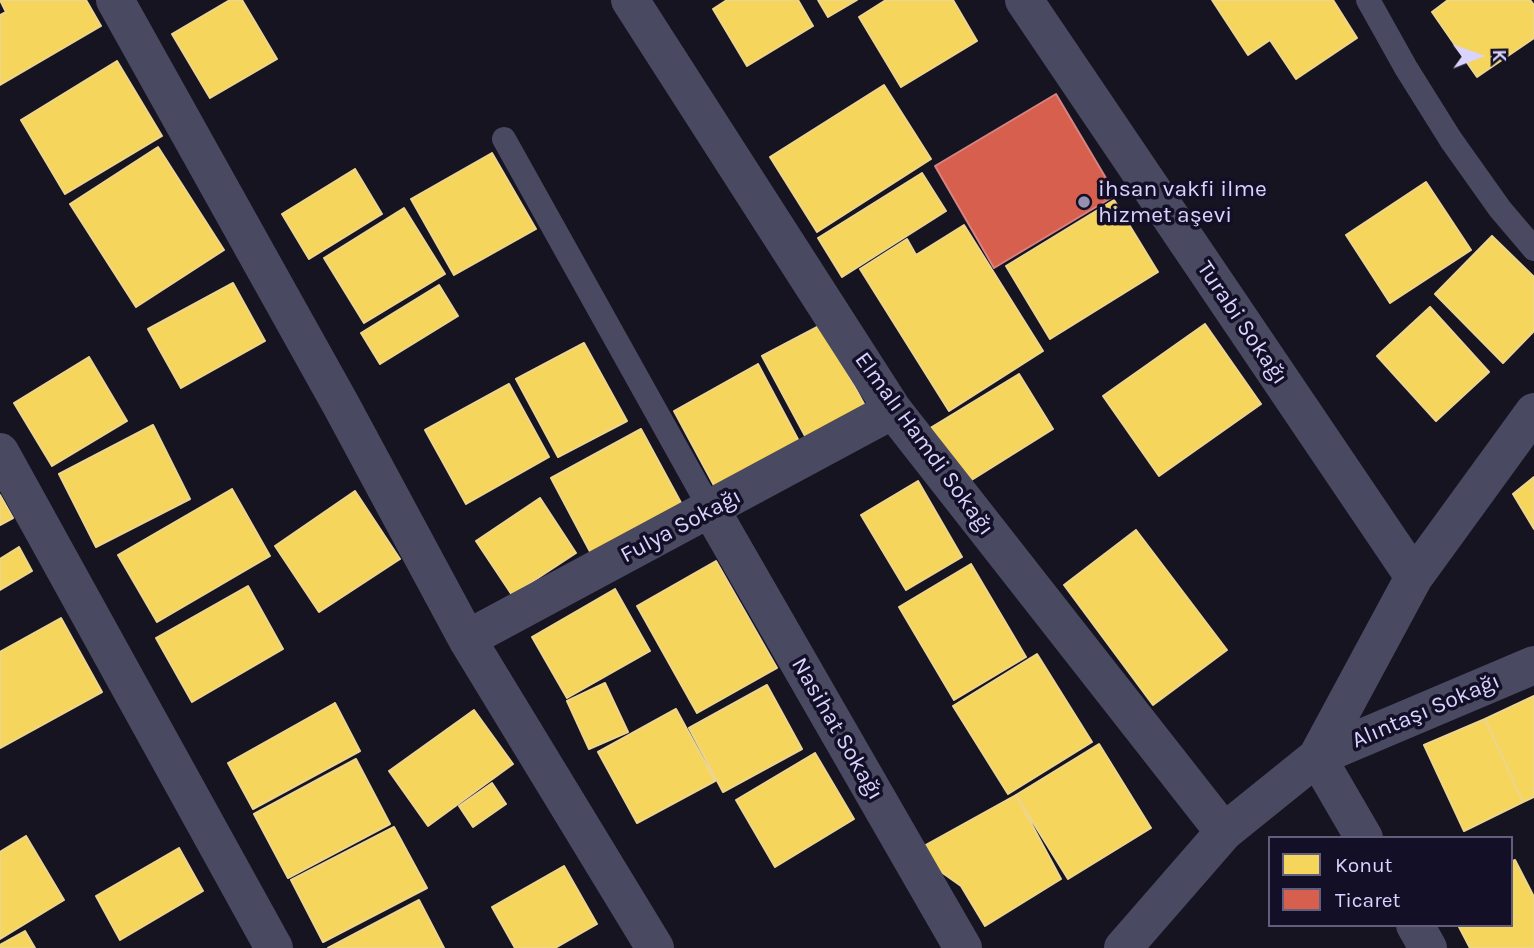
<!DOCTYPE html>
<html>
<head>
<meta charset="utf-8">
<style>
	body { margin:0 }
	#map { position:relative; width:1534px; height:948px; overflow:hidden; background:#161421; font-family:Karla,sans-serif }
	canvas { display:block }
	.legend { position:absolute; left:1268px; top:836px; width:245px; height:91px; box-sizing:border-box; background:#130f26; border:2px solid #625e7d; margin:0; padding:9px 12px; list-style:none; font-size:21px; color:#d9d4ff }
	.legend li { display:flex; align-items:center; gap:14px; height:35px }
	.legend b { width:35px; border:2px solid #625e7d }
	.north { position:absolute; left:1443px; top:21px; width:70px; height:70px; -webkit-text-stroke:5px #130f26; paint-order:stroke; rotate:89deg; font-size:19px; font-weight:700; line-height:28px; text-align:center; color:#d9d4ff }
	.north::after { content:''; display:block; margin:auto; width:24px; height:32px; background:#d9d4ff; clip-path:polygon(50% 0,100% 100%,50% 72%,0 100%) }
</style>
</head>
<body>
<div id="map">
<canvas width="1534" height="948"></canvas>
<ul class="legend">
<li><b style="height:19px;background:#f6d55c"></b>Konut</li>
<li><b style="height:19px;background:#d6604d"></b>Ticaret</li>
</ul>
<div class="north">K</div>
</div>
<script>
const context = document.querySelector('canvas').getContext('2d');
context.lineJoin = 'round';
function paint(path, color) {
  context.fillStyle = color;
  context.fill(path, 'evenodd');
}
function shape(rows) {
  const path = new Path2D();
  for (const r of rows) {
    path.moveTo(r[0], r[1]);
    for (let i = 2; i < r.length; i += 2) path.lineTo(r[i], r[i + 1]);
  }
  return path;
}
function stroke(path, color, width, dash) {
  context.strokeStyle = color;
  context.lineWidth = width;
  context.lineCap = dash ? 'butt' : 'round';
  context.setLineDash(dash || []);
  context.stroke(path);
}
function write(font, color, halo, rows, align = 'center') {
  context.font = font + ' Karla,sans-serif';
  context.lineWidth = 7;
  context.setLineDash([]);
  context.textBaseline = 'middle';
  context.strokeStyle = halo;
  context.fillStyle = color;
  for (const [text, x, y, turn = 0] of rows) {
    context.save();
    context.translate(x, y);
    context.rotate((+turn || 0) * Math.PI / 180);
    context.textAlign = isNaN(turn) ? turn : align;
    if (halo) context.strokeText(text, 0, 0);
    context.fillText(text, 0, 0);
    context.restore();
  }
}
const homes = shape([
	[0,0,86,0,101,26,0,85,0,15,6,12,0,0],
	[230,0,242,0,277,59,210,98,172,34,230,0],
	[727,0,798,0,813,26,747,66,713,9,727,0],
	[818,0,857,0,828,17,818,0],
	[886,0,953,0,977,41,901,87,859,17,886,0],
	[1212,0,1333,0,1357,38,1296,79,1270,40,1248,55,1212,0],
	[1448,0,1530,0,1534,5,1534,38,1477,77,1432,12,1448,0],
	[117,61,162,136,65,194,21,120,117,61],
	[884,85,931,159,817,232,770,157,884,85],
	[158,147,224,250,136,307,70,204,158,147],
	[492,153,536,229,454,275,411,199,492,153],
	[355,169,382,214,309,259,282,214,355,169],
	[922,173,946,211,842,277,818,238,922,173],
	[1426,182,1471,250,1390,303,1346,235,1426,182],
	[1114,200,1158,272,1050,339,1006,266,1114,200],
	[404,208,445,274,364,323,324,258,404,208],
	[964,225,1043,351,949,411,860,269,907,239,916,255,964,225],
	[1492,236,1534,277,1534,331,1503,363,1435,294,1492,236],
	[233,283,265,341,181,388,148,329,233,283],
	[439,285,458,316,380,364,361,333,439,285],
	[1430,307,1489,372,1436,421,1377,356,1430,307],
	[1205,324,1261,404,1159,476,1103,396,1205,324],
	[821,325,870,415,811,447,762,356,821,325],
	[584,343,627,421,558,457,516,379,584,343],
	[89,357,127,421,52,466,14,403,89,357],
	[758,364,801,445,717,491,674,411,758,364],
	[1019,374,1053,429,962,486,927,430,1019,374],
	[509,384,549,457,466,504,425,430,509,384],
	[153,425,190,499,96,547,59,474,153,425],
	[641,429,686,512,595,561,551,478,641,429],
	[1534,477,1534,529,1513,494,1534,477],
	[918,481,962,557,906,590,861,515,918,481],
	[232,489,270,556,157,622,118,555,232,489],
	[355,491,400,559,319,612,275,546,355,491],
	[0,495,13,518,0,525,0,495],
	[540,498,576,553,512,595,476,541,540,498],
	[1136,530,1227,650,1153,705,1064,585,1136,530],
	[19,547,32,571,0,590,0,559,19,547],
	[716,561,777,668,697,713,637,606,716,561],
	[971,564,1026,657,954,700,899,607,971,564],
	[248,586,283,649,192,702,156,638,248,586],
	[615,589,650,651,567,698,532,637,615,589],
	[61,618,102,692,0,748,0,652,61,618],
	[1037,654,1092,742,1008,794,953,706,1037,654],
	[605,683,628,732,589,749,567,701,605,683],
	[767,685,802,749,723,792,689,728,767,685],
	[1534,696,1534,797,1523,802,1485,719,1534,696],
	[335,703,360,751,253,809,228,763,335,703],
	[676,709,715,781,637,823,598,752,676,709],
	[474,710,513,764,428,826,389,771,474,710],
	[1485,719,1523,802,1464,831,1424,745,1485,719],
	[1099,744,1151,828,1068,879,1016,795,1099,744],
	[815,753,854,819,775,867,736,800,815,753],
	[356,759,390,824,288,878,254,814,356,759],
	[492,783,506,804,473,827,459,806,492,783],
	[1016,795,1061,879,985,926,961,886,913,852,1016,795],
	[394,827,427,888,323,942,291,880,394,827],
	[26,836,64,900,0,939,0,852,26,836],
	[179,848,203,891,120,940,96,896,179,848],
	[1515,860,1534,897,1534,948,1470,948,1458,925,1511,925,1511,862,1515,860],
	[564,866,597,924,555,948,515,948,492,907,564,866],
	[419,900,444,948,328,948,419,900],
	[25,931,35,948,0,948,0,945,25,931]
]);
paint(homes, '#f6d55c');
stroke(homes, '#edd58d', 2);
const shops = shape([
	[1056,94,1116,195,994,268,935,166,1056,94]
]);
paint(shops, '#d6604d');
stroke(shops, '#d78382', 2);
stroke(shape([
	[1368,0,1406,68,1451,140,1500,209,1534,249],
	[504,139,711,510]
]), '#4a4962', 24);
stroke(shape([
	[115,0,341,405,467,639,655,948],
	[630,0,893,410,1224,832],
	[1024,0,1414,577],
	[0,452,274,948],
	[711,510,963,948],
	[467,639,893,410],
	[1364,838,1317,757,1534,665],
	[1415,925,1428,948],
	[1123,948,1224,832,1317,757,1414,577,1534,412]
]), '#4a4962', 38);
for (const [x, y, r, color] of [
	[1084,202,7,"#9591b1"]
]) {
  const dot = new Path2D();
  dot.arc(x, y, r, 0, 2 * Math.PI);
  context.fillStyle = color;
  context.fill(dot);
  stroke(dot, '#130f26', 2.5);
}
write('23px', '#d9d4ff', '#130f26', [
	["ihsan vakfi ilme",1098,189],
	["hizmet aşevi",1098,215]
], 'left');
write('23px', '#d9d4ff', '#130f26', [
	["Turabi Sokağı",1242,323,56],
	["Elmalı Hamdi Sokağı",924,444,54],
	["Fulya Sokağı",681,526,-28],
	["Alıntaşı Sokağı",1426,711,-23],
	["Nasihat Sokağı",837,729,60]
]);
</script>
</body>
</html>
